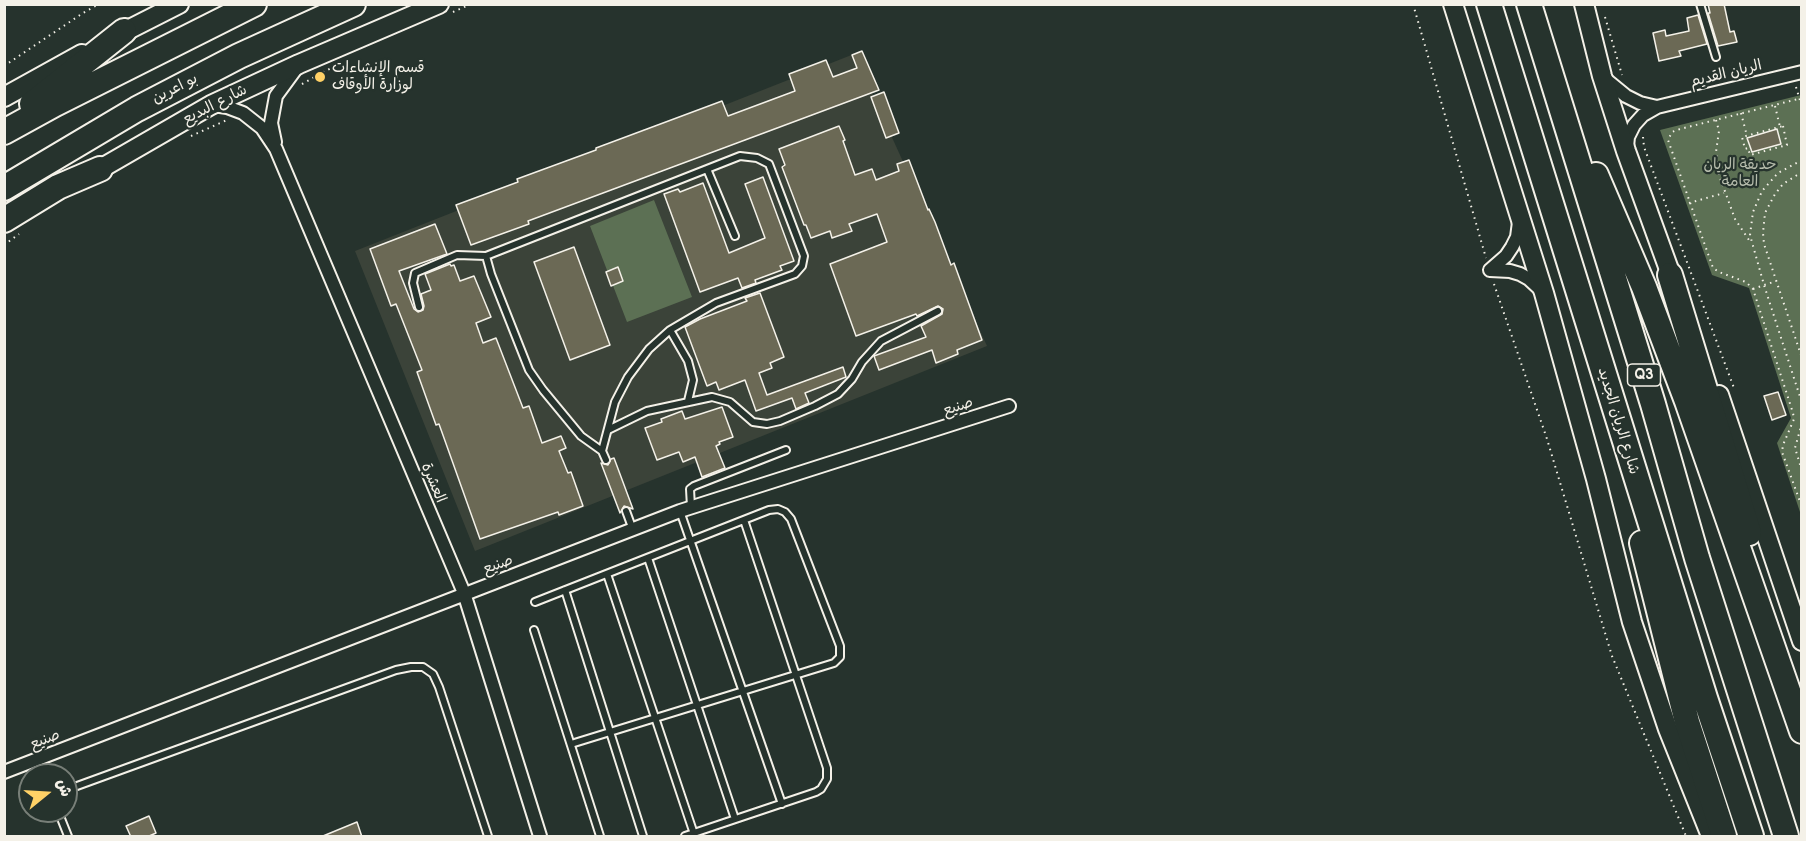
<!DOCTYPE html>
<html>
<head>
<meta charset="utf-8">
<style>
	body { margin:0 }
	#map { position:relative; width:1806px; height:841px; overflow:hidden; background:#26332d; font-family:"Balsamiq Sans","Playpen Sans Arabic",sans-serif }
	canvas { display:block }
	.frame { position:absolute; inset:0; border:6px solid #f4f1e8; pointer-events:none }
	.north { position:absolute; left:18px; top:763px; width:60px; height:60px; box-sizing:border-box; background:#26332d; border:2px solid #787f78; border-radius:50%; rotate:72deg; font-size:16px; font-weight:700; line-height:24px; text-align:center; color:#f4f1e8 }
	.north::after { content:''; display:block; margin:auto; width:21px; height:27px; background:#ffd166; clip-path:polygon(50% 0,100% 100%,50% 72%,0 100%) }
</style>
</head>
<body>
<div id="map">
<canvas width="1806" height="841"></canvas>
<div class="frame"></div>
<div class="north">ش</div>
</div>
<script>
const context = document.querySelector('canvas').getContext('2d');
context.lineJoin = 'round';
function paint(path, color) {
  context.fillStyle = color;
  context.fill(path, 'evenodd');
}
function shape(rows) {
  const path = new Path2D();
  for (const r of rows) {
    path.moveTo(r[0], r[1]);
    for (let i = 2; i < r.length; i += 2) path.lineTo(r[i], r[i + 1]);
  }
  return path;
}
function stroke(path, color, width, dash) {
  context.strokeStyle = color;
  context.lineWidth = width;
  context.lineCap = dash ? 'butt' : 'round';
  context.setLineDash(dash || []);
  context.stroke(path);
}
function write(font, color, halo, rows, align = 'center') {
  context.font = font + ' "Balsamiq Sans","Playpen Sans Arabic",sans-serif';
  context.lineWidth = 4.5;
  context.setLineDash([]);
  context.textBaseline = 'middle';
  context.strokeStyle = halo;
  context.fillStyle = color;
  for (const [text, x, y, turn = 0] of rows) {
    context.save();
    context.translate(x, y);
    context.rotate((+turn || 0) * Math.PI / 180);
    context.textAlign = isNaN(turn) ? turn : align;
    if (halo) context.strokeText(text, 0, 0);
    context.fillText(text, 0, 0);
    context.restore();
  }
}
paint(shape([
	[854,54,987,346,475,551,355,251]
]), '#3b4339');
paint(shape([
	[1801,95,1801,515,1777,443,1791,418,1749,288,1712,275,1660,130],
	[654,200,692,297,627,322,590,226]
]), '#5c7054');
const building = shape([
	[1708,4,1724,4,1730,32,1734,31,1737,42,1718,46,1708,13,1710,13,1708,4],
	[1698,15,1707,44,1679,51,1681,56,1659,61,1653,33,1665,30,1666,36,1689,31,1687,18,1698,15],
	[862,51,879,90,528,221,529,224,471,245,456,205,518,182,517,179,596,150,596,148,722,101,728,116,795,91,789,74,826,60,833,77,857,68,852,55,862,51],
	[884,92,899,133,886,138,871,97,884,92],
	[839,126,845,140,843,141,855,175,872,169,876,180,899,171,897,164,909,160,928,210,929,209,935,222,951,265,954,263,982,340,957,350,958,354,936,363,932,350,879,370,874,356,926,337,921,326,942,314,943,309,938,306,917,316,916,314,856,336,830,264,887,242,877,214,849,224,852,231,832,238,830,231,811,238,806,225,804,225,782,167,785,165,779,149,839,126],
	[1777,129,1781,144,1752,152,1747,138,1777,129],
	[763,177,794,261,780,266,782,270,755,280,756,283,742,288,738,278,700,292,664,194,678,189,680,192,703,183,729,253,765,238,745,184,763,177],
	[435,224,447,254,399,271,414,309,418,312,423,310,424,306,421,294,431,290,425,274,450,264,451,266,454,265,460,281,474,276,491,317,476,323,483,343,496,338,523,408,529,406,542,443,561,436,566,448,559,451,568,473,571,472,583,506,559,515,558,512,480,539,439,424,436,425,417,372,422,370,396,304,391,306,370,249,435,224],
	[574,247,610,345,570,360,534,262,574,247],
	[618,267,623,281,611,286,606,272,618,267],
	[760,293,784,357,770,363,772,368,759,373,767,395,843,367,846,377,805,393,809,403,796,409,792,398,756,411,745,380,719,390,716,382,707,386,685,327,700,319,747,301,745,298,760,293],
	[1778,392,1786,415,1772,420,1764,396,1778,392],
	[722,407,733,437,719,442,720,444,716,446,725,468,702,477,695,457,683,462,679,452,657,460,645,428,662,422,661,419,682,411,685,419,722,407],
	[614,458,633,509,624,506,620,513,601,463,608,465,611,459,614,458],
	[149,816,156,833,147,837,131,837,126,826,149,816],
	[357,822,362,837,323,837,323,836,357,822]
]);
paint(building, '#6b6955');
stroke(building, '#f4f1e8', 1.5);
const lane = shape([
	[1700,4,1716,57],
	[707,169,735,236],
	[419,307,413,283,415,273,457,255,486,256],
	[670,330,688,361,693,380,688,401],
	[608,430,647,411,712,397,730,402,753,422,767,424,780,421,815,406,838,394,852,379,862,362,881,341,938,311],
	[602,451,615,402,628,377,649,349,670,330,716,303,795,274,802,266,804,256,769,164,757,158,740,156,486,256,491,274,529,370,543,390,581,436,602,451,606,460],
	[691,507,690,489,694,486,786,450],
	[626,511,633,530],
	[680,511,782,804],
	[648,558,735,819],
	[607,574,694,834],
	[565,590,643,836],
	[535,602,769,510,778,509,785,512,791,519,840,646,840,657,834,663,571,744],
	[534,630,600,836],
	[66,790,396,670,411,667,423,667,433,674,439,687,488,836],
	[58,811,68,836],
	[685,836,816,792,821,789,827,779,827,768,744,520]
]);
const street = shape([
	[1604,78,1626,96,1640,103,1657,107],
	[213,105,227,107,243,113,262,128,276,149,464,593,540,836],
	[275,142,271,123,276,96,298,66],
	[1627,147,1628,137,1634,125,1643,115,1657,107,1802,72],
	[1490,270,1506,256,1512,247,1517,237,1519,222],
	[1490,270,1510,271,1520,274,1529,279,1542,291],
	[4,772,680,511,1009,406]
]);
const secondary = shape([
	[1453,4,1544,293,1596,479,1632,622,1668,729,1711,836],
	[1584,4,1602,76,1626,151,1675,286],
	[114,37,179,4],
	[4,97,82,54],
	[88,176,211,105,299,64,439,4],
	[1719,395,1802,641]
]);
const highway = shape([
	[1489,4,1705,698,1751,836],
	[1529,4,1653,404,1697,558,1786,836],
	[32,104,124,31],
	[4,132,55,104,254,4],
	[1596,175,1644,287,1687,401,1802,731],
	[4,188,137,109,239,56,353,4],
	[4,220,58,187,100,169],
	[1670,275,1749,533],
	[1642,543,1687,722,1724,836]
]);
stroke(lane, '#f4f1e8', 10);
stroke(street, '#f4f1e8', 16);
stroke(secondary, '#f4f1e8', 22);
stroke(highway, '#f4f1e8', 28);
stroke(shape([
	[1413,4,1486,258],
	[453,12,471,4],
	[1605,17,1622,75],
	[4,66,83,13,99,4],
	[302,84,331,68],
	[1796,87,1802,107],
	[1802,98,1680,129,1672,132,1668,140,1713,268,1719,272,1746,282,1753,289,1793,413,1794,419,1783,445,1782,452,1802,507],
	[1775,106,1780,127],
	[1741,113,1747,136],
	[1716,120,1719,131,1716,152,1719,175,1735,219,1751,243],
	[1783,126,1787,145,1750,155,1748,148,1745,149,1742,137,1783,126],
	[191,136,227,120],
	[1643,137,1644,147,1734,388],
	[1802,160,1778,173,1762,191,1753,212,1750,235,1764,285,1802,403],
	[1802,172,1783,184,1775,194,1765,213,1763,233,1764,244,1802,358],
	[1689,203,1724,193],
	[4,245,19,234],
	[1494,284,1547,439,1612,656,1686,836],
	[1753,289,1776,281],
	[1802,423,1795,448,1802,471]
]), '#f4f1e8', 2, [1.5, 4.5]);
stroke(lane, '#26332d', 6);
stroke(street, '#26332d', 12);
stroke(secondary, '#26332d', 18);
stroke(highway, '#26332d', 24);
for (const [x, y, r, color] of [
	[320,77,6,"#ffd166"]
]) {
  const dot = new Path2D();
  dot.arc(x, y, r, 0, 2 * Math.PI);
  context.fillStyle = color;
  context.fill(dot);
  stroke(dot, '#26332d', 2);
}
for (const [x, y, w] of [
	[1644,375,33]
]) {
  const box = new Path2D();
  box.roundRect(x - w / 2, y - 11, w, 22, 4.5);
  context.fillStyle = '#26332d';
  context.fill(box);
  stroke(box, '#f4f1e8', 1.5);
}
write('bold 14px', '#f4f1e8', null, [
	["Q3",1644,375]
]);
write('15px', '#f4f1e8', '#26332d', [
	["قسم الإنشاءات",332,68],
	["لوزارة الأوقاف",332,85]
], 'left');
write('15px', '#f4f1e8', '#26332d', [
	["الريان القديم",1726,74,-14],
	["بو اعرين",175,89,-27],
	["شارع البديع",215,105,-27],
	["صنيع",958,407,-18],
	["شارع الريان الجديد",1618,421,73],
	["العشرة",433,483,67],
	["صنيع",498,565,-20],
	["صنيع",45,740,-21]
]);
write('15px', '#b7bdad', '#26332d', [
	["حديقة الريان",1740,165],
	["العامة",1740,182]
]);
</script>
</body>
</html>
